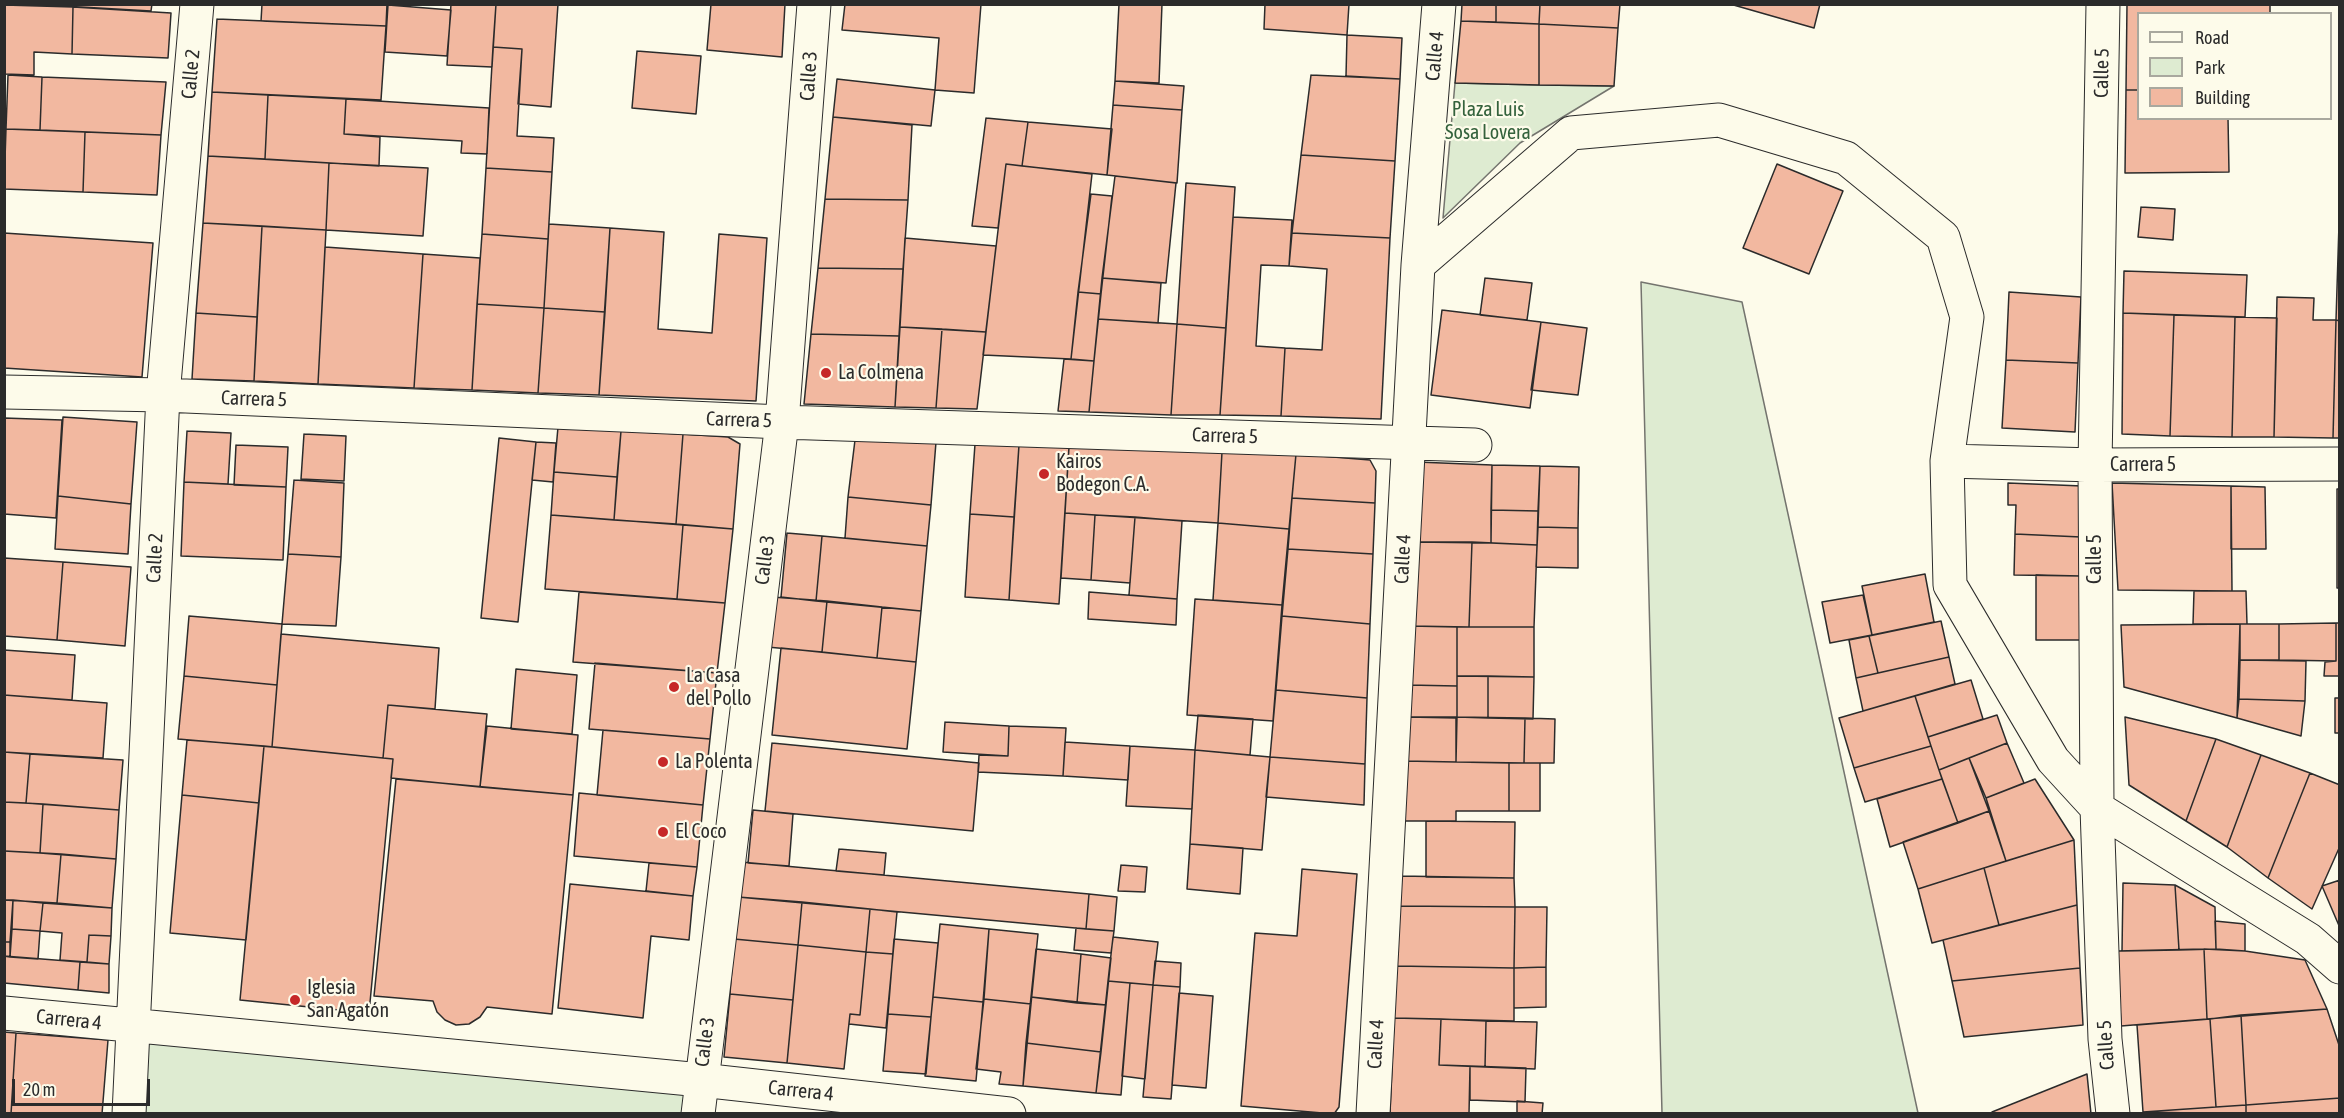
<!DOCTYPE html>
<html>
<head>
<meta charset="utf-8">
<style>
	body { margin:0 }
	#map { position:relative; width:2344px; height:1118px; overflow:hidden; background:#fdfbea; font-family:"Asap Condensed",sans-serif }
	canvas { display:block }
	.frame { position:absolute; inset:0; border:6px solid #2b2b2b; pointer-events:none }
	.legend { position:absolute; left:2137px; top:12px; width:195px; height:108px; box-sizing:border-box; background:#fdfbea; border:2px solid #a9a89e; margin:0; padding:8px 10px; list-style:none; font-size:18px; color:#2b2b2b }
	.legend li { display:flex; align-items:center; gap:12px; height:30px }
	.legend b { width:30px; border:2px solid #a9a89e }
	.scale { position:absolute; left:12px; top:1079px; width:138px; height:27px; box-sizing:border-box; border:3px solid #2b2b2b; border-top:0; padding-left:8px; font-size:18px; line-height:21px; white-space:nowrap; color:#2b2b2b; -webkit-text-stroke:4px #fdfbea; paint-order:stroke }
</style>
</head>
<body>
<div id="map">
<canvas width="2344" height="1118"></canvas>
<div class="frame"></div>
<ul class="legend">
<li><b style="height:8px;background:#fdfbea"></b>Road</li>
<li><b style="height:16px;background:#deebd1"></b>Park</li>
<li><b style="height:16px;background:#f2b8a0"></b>Building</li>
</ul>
<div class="scale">20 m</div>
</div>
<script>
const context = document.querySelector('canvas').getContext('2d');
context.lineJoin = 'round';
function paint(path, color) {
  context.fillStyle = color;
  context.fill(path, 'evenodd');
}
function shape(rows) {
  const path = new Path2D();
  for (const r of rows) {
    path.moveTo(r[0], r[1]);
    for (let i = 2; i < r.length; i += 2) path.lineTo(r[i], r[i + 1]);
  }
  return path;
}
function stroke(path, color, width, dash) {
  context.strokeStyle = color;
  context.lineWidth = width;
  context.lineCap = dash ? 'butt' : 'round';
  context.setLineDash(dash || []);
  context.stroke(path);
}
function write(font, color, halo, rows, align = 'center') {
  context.font = font + ' "Asap Condensed",sans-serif';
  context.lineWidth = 4.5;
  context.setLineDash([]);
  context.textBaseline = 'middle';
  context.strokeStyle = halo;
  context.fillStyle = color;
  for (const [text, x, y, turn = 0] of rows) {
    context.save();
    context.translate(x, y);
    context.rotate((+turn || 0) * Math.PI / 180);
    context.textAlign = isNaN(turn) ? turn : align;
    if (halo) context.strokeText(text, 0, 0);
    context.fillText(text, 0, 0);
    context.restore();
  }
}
const green = shape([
	[1455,83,1539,85,1614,86,1520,143,1443,218,1455,83],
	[1641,282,1742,302,1918,1113,1662,1113,1641,282],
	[133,1027,701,1080,698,1113,129,1114,133,1027]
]);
paint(green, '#deebd1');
stroke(green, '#74746e', 1.5);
const building = shape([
	[28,4,152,4,151,11,28,4],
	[262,4,387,4,386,26,261,21,262,4],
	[451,4,496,4,492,67,447,65,451,4],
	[496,4,558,4,551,107,518,104,522,49,493,47,496,4],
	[711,4,785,4,782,57,707,50,711,4],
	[845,4,981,4,974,93,935,90,939,38,842,30,845,4],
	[1119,4,1162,4,1159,83,1115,81,1119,4],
	[1265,4,1349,4,1347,35,1264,29,1265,4],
	[1462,4,1496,4,1496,22,1461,21,1462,4],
	[1496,4,1540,4,1539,24,1496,22,1496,4],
	[1540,4,1620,4,1618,28,1539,24,1540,4],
	[1730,4,1820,4,1814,28,1730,4],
	[2127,4,2270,4,2270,14,2138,14,2138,90,2126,90,2127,4],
	[4,5,73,7,72,54,34,52,34,75,4,74,4,5],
	[388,5,451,10,447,56,385,52,388,5],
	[73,7,171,13,168,58,72,54,73,7],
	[217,19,386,26,381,100,212,92,217,19],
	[1461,21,1539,24,1539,85,1455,83,1461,21],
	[1539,24,1618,28,1614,86,1539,85,1539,24],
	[1347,35,1402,38,1400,79,1346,76,1347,35],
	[493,47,522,49,517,136,554,138,552,172,486,168,493,47],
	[637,51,701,56,696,114,632,108,637,51],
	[8,75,42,77,40,130,6,129,8,75],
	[1311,75,1400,79,1395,161,1301,155,1311,75],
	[42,77,166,82,161,135,40,130,42,77],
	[837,79,935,90,931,126,833,117,837,79],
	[1115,81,1184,86,1182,110,1113,105,1115,81],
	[2126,90,2138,90,2138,118,2228,118,2229,172,2125,173,2126,90],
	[212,92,268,95,265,159,208,156,212,92],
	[268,95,346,99,344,134,380,137,379,166,265,159,268,95],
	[346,99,489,108,487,154,461,153,462,141,344,134,346,99],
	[1113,105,1182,110,1177,183,1107,175,1113,105],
	[833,117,912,125,908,200,825,199,833,117],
	[986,118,1028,122,1022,166,1006,164,998,228,972,226,986,118],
	[1028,122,1112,129,1107,175,1022,166,1028,122],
	[6,129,85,132,83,192,4,189,6,129],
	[85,132,161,135,157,195,83,192,85,132],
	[1301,155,1395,161,1390,238,1292,233,1301,155],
	[208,156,329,163,326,230,203,223,208,156],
	[329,163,428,168,423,236,326,230,329,163],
	[1006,164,1092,174,1071,359,983,355,1006,164],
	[1777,164,1843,191,1809,274,1743,248,1777,164],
	[486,168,552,172,548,239,482,234,486,168],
	[1115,176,1176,183,1166,283,1102,278,1115,176],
	[1186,183,1235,187,1226,328,1177,324,1186,183],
	[2340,192,2340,321,2336,320,2340,192],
	[1091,194,1112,196,1101,294,1078,292,1091,194],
	[825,199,908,200,903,269,818,268,825,199],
	[2141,207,2175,209,2173,240,2138,237,2141,207],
	[1233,217,1292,220,1289,266,1261,265,1256,346,1285,348,1281,416,1220,415,1233,217],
	[203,223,262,226,257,317,196,313,203,223],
	[549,224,610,228,605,312,544,308,549,224],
	[262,226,326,230,318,384,254,381,262,226],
	[610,228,664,232,658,329,712,333,719,234,767,238,756,401,599,395,610,228],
	[4,233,153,243,142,377,4,368,4,233],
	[1292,233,1390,238,1381,419,1281,416,1285,348,1322,350,1327,269,1289,266,1292,233],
	[482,234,548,239,544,308,477,304,482,234],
	[905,238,996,246,986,332,900,327,905,238],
	[325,247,423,254,414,388,318,384,325,247],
	[423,254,480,258,472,390,414,388,423,254],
	[818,268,903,269,899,336,811,334,818,268],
	[2124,271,2247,275,2245,317,2123,313,2124,271],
	[1102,278,1161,283,1158,323,1098,319,1102,278],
	[1485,278,1532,283,1527,320,1480,315,1485,278],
	[1078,292,1101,294,1094,361,1071,359,1078,292],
	[2009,292,2081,297,2078,363,2006,360,2009,292],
	[2277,297,2314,298,2313,320,2336,320,2333,438,2274,437,2277,297],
	[477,304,544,308,538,393,472,390,477,304],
	[544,308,605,312,599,395,538,393,544,308],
	[1442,310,1541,322,1530,408,1431,395,1442,310],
	[196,313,257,317,254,381,192,379,196,313],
	[2123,313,2174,315,2170,436,2122,434,2123,313],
	[2174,315,2235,317,2232,437,2170,436,2174,315],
	[2235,317,2277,318,2274,437,2232,437,2235,317],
	[1098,319,1177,324,1171,415,1089,412,1098,319],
	[2336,320,2340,321,2340,438,2333,438,2336,320],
	[1541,322,1587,328,1578,395,1531,390,1541,322],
	[1177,324,1226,328,1220,415,1171,415,1177,324],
	[900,327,942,329,936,408,895,407,900,327],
	[942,329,986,332,977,409,936,408,942,329],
	[811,334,899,336,895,407,804,404,811,334],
	[1064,359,1094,361,1089,412,1058,411,1064,359],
	[2006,360,2078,363,2075,432,2002,428,2006,360],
	[63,417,137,422,131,504,58,496,63,417],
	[4,418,62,420,56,518,4,514,4,418],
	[558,427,621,431,617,477,554,472,558,427],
	[187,431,231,433,228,484,184,482,187,431],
	[621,431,683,434,676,524,614,520,621,431],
	[304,434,346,436,344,481,301,479,304,434],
	[683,434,728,437,740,444,733,529,676,524,683,434],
	[499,438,536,442,518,622,481,618,499,438],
	[855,440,936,442,931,505,848,497,855,440],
	[536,442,556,443,553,482,532,480,536,442],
	[975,444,1019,445,1014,517,970,514,975,444],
	[236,445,288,447,286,487,234,485,236,445],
	[1019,445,1069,447,1059,604,1009,600,1019,445],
	[1069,447,1222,452,1218,523,1065,513,1069,447],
	[1222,452,1296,454,1289,529,1218,523,1222,452],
	[1296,454,1370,460,1376,471,1375,503,1292,498,1296,454],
	[1417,462,1492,465,1491,543,1414,542,1417,462],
	[1492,465,1540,466,1538,511,1491,510,1492,465],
	[1540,466,1579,467,1578,528,1538,527,1540,466],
	[554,472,617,477,614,520,551,515,554,472],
	[294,480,344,483,341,557,288,554,294,480],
	[184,482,286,487,283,560,181,556,184,482],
	[2008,483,2082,486,2081,537,2015,534,2016,505,2008,505,2008,483],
	[2112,483,2231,486,2232,591,2118,590,2112,483],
	[2231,486,2265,487,2266,549,2231,549,2231,486],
	[2337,489,2340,489,2340,588,2337,588,2337,489],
	[58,496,131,504,128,554,55,549,58,496],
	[848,497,931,505,927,546,845,538,848,497],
	[1292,498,1375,503,1373,554,1288,549,1292,498],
	[1491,510,1538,511,1537,545,1491,543,1491,510],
	[1065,513,1095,515,1091,580,1061,578,1065,513],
	[970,514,1014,517,1009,600,965,597,970,514],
	[551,515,683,525,677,599,545,589,551,515],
	[1095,515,1135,517,1130,583,1091,580,1095,515],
	[1135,517,1182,521,1177,599,1129,595,1135,517],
	[1218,523,1289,529,1282,605,1213,600,1218,523],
	[683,525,733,529,725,603,677,599,683,525],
	[1538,527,1578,528,1578,568,1536,567,1538,527],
	[787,533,822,536,816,601,781,597,787,533],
	[2015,534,2081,537,2081,576,2014,575,2015,534],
	[822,536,927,546,921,611,816,601,822,536],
	[1414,542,1472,542,1469,627,1410,626,1414,542],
	[1472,542,1537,545,1534,627,1469,627,1472,542],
	[1288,549,1373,554,1370,624,1282,616,1288,549],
	[288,554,341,557,336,626,282,624,288,554],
	[4,558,63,562,57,640,4,636,4,558],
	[63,562,131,567,125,646,57,640,63,562],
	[1925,574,1934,622,1872,635,1862,586,1925,574],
	[2036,575,2081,576,2081,640,2036,640,2036,575],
	[2194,591,2246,591,2247,624,2193,624,2194,591],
	[579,592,725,603,717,673,573,662,579,592],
	[1089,592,1177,599,1176,625,1088,619,1089,592],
	[1863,595,1872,635,1830,643,1822,602,1863,595],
	[772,597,827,601,822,652,767,647,772,597],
	[1195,599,1282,605,1273,721,1187,715,1195,599],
	[827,601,882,607,877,658,822,652,827,601],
	[882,607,921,611,916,662,877,658,882,607],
	[189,616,282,624,277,685,184,676,189,616],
	[1282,616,1370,624,1367,698,1276,690,1282,616],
	[1941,621,1949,657,1878,673,1869,636,1941,621],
	[2336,623,2336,661,2279,660,2279,624,2336,623],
	[2336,623,2340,623,2340,676,2324,676,2325,662,2336,661,2336,623],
	[2240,624,2237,718,2124,687,2121,625,2240,624],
	[2240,624,2279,624,2279,660,2240,660,2240,624],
	[1410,626,1457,627,1457,686,1408,685,1410,626],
	[1457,627,1534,627,1534,677,1457,676,1457,627],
	[281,634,439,648,435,709,388,705,383,758,272,747,281,634],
	[1869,636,1878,673,1856,678,1849,640,1869,636],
	[781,648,916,662,907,749,772,735,781,648],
	[4,650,75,655,72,700,4,695,4,650],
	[1949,657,1955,684,1863,711,1856,678,1949,657],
	[2240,660,2306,661,2305,701,2239,699,2240,660],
	[595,663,717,673,710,739,589,729,595,663],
	[516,669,577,675,572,734,511,729,516,669],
	[184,676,277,685,272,747,178,739,184,676],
	[1457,676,1488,676,1488,718,1457,717,1457,676],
	[1488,676,1534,677,1533,719,1488,718,1488,676],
	[1971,680,1983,719,1928,737,1915,696,1971,680],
	[1408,685,1457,686,1457,717,1407,717,1408,685],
	[1276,690,1367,698,1365,764,1270,757,1276,690],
	[4,695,107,703,103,758,4,752,4,695],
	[1915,696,1931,746,1854,768,1839,718,1915,696],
	[2335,698,2340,698,2340,733,2335,733,2335,698],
	[2239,699,2305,701,2301,736,2237,718,2239,699],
	[388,705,487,714,480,787,391,778,393,759,383,758,388,705],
	[1198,715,1253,719,1250,755,1195,750,1198,715],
	[1997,715,2007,743,1939,770,1928,737,1997,715],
	[1407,717,1456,718,1456,762,1404,761,1407,717],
	[1457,717,1525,718,1524,763,1456,762,1457,717],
	[2125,717,2216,739,2186,821,2129,785,2125,717],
	[1525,718,1555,719,1554,763,1524,763,1525,718],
	[945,722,1009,726,1008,756,943,752,945,722],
	[487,726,578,735,573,795,480,787,487,726],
	[1009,726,1066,728,1063,776,978,772,979,755,1008,756,1009,726],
	[603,730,710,739,703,805,597,795,603,730],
	[2216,739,2261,755,2227,847,2186,821,2216,739],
	[187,740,264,746,259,803,182,795,187,740],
	[1065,742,1130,746,1128,780,1063,776,1065,742],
	[772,743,979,763,973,831,765,811,772,743],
	[2007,743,2024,783,1986,798,1969,758,2007,743],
	[264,746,393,759,369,1013,240,1000,264,746],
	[1130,746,1195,750,1192,809,1126,806,1130,746],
	[1931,746,1942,779,1865,802,1854,768,1931,746],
	[1195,750,1270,757,1262,850,1190,844,1195,750],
	[4,752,30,754,26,803,4,802,4,752],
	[30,754,123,760,119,810,26,803,30,754],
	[2261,755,2310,773,2268,878,2227,847,2261,755],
	[1270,757,1365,764,1364,805,1266,797,1270,757],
	[1969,758,1989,811,1958,823,1939,770,1969,758],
	[1404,761,1509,763,1509,811,1456,811,1456,821,1402,821,1404,761],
	[1509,763,1540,763,1540,811,1509,811,1509,763],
	[2310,773,2340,785,2340,846,2312,909,2268,878,2310,773],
	[396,779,573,795,552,1014,487,1007,480,1017,469,1024,456,1025,445,1020,437,1012,433,1001,374,996,396,779],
	[1942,779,1958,823,1890,847,1877,799,1942,779],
	[2035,779,2074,840,2006,861,1986,798,2035,779],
	[579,793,703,805,697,867,574,856,579,793],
	[182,795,259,803,246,940,170,933,182,795],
	[4,802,43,804,40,853,4,851,4,802],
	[43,804,119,810,116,859,40,853,43,804],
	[753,810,793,814,789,866,748,863,753,810],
	[1989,811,2006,861,1918,889,1903,842,1989,811],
	[1426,821,1515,822,1514,878,1426,877,1426,821],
	[2074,840,2077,905,1999,925,1984,868,2074,840],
	[1190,844,1243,848,1240,894,1187,889,1190,844],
	[839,849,886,853,884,875,836,871,839,849],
	[5,851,61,854,57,903,4,900,5,851],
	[61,854,116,859,112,908,57,903,61,854],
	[741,862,1089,894,1086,929,738,897,741,862],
	[649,863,697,867,693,896,646,891,649,863],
	[1121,865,1147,867,1145,892,1118,891,1121,865],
	[1984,868,1999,925,1932,943,1918,889,1984,868],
	[1302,869,1357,874,1339,1107,1334,1114,1241,1106,1255,933,1297,936,1302,869],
	[1400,876,1514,878,1515,907,1399,906,1400,876],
	[2340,880,2340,928,2322,886,2340,880],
	[2123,883,2175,885,2179,950,2122,951,2123,883],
	[570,884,693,896,689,940,651,936,643,1018,558,1008,570,884],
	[2175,885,2215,907,2216,949,2179,950,2175,885],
	[1089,894,1117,897,1114,931,1086,929,1089,894],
	[738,897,802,902,798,945,734,939,738,897],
	[4,900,13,900,10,942,4,942,4,900],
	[13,900,43,903,40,931,12,929,13,900],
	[802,902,870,909,866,952,798,945,802,902],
	[43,903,112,908,111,936,89,935,87,962,60,960,62,933,40,931,43,903],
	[2077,905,2080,968,1952,981,1943,940,2077,905],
	[1399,906,1515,907,1514,968,1396,966,1399,906],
	[1515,907,1547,907,1546,967,1514,968,1515,907],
	[870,909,897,912,893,954,866,952,870,909],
	[2215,921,2245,924,2245,951,2216,949,2215,921],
	[940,924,989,929,983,1002,933,997,940,924],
	[1076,928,1114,931,1111,953,1074,950,1076,928],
	[12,929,40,931,38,959,10,957,12,929],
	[989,929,1038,934,1031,1004,984,999,989,929],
	[89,935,111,936,109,964,87,962,89,935],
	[1113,937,1158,942,1153,985,1108,981,1113,937],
	[734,939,798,945,793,1000,730,994,734,939],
	[894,939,938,943,931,1017,888,1014,894,939],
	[4,942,10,942,10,957,4,956,4,942],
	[798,945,866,952,860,1015,850,1014,844,1069,787,1063,798,945],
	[1036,949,1081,954,1077,1003,1031,997,1036,949],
	[2204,949,2207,1019,2121,1026,2117,951,2204,949],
	[2204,949,2245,951,2305,960,2327,1009,2207,1019,2204,949],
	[866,952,893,954,886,1028,849,1024,850,1014,860,1015,866,952],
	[1081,954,1111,958,1106,1005,1077,1003,1081,954],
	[4,956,80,962,78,990,4,983,4,956],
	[1155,961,1181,963,1180,987,1153,985,1155,961],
	[80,962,109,964,109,993,78,990,80,962],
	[1396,966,1514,968,1514,1021,1394,1018,1396,966],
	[1546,967,1546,1007,1514,1008,1514,968,1546,967],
	[2080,968,2083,1025,1964,1037,1952,981,2080,968],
	[1108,981,1130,983,1121,1095,1096,1093,1108,981],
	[1130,983,1153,985,1145,1079,1122,1076,1130,983],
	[1153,985,1180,987,1171,1099,1143,1097,1153,985],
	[1179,993,1213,996,1206,1088,1172,1085,1179,993],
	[730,994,793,1000,787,1063,724,1057,730,994],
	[933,997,983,1002,976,1081,925,1076,933,997],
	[1031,997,1106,1005,1101,1052,1026,1043,1031,997],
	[984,999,1031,1004,1023,1086,999,1084,1001,1072,976,1069,984,999],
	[2327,1009,2340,1048,2340,1098,2246,1105,2241,1015,2327,1009],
	[888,1014,931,1017,926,1074,883,1071,888,1014],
	[2241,1015,2246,1105,2216,1107,2210,1019,2241,1015],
	[1394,1018,1441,1019,1439,1065,1470,1066,1469,1114,1390,1114,1394,1018],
	[1441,1019,1486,1021,1485,1067,1439,1065,1441,1019],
	[2210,1019,2216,1107,2143,1112,2137,1025,2210,1019],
	[1486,1021,1537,1022,1535,1069,1485,1067,1486,1021],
	[4,1032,16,1033,11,1114,4,1114,4,1032],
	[16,1033,108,1040,102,1114,11,1114,16,1033],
	[1026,1043,1101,1052,1096,1093,1023,1086,1026,1043],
	[1470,1066,1526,1068,1525,1102,1470,1100,1470,1066],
	[2087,1074,2091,1114,1993,1114,1992,1112,2087,1074],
	[2340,1098,2340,1114,2246,1114,2246,1105,2340,1098],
	[1517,1101,1543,1103,1542,1114,1517,1114,1517,1101],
	[2246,1105,2246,1114,2143,1112,2216,1107,2246,1105]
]);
paint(building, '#f2b8a0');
stroke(building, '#2b2b2b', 1.5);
const street = shape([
	[2103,4,2095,465,2097,808,2105,1039,2113,1114],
	[1418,265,1571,133,1719,120,1846,158,1943,237,1967,317,1947,461,1950,585,2053,760,2097,808,2308,939,2340,967],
	[4,392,163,395,782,422,1475,445],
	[1947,461,2095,465,2340,464],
	[4,1013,701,1080,1009,1114],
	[129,1114,163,395,197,4],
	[698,1114,782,422,814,4],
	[1373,1114,1418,265,1439,4]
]);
stroke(street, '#2b2b2b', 35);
stroke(street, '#fdfbea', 33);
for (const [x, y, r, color] of [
	[826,373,6,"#c62828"],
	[1044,474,6,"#c62828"],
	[674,687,6,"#c62828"],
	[663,762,6,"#c62828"],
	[663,832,6,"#c62828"],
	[295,1000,6,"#c62828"]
]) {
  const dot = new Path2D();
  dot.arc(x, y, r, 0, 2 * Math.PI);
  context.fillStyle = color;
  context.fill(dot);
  stroke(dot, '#fdfbea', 2);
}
write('20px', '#2b2b2b', '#fdfbea', [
	["Calle 4",1435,56,-85],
	["Calle 5",2102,73,-89],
	["Calle 2",191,74,-85],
	["Calle 3",809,76,-86],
	["Carrera 5",254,399,2],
	["Carrera 5",739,420,2],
	["Carrera 5",1225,436,2],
	["Carrera 5",2143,465],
	["Calle 2",155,558,-87],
	["Calle 4",1403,559,-87],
	["Calle 5",2095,559,-90],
	["Calle 3",765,560,-83],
	["Carrera 4",69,1020,6],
	["Calle 3",705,1042,-83],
	["Calle 4",1376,1044,-87],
	["Calle 5",2106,1045,-94],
	["Carrera 4",801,1091,6]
]);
write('20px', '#34623c', '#fdfbea', [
	["Plaza Luis",1488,110],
	["Sosa Lovera",1488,133]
]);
write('20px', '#2b2b2b', '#fdfbea', [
	["La Colmena",838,373],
	["Kairos",1056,462],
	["Bodegon C.A.",1056,485],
	["La Casa",686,676],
	["del Pollo",686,699],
	["La Polenta",675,762],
	["El Coco",675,832],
	["Iglesia",307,988],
	["San Agatón",307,1011]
], 'left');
</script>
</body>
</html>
